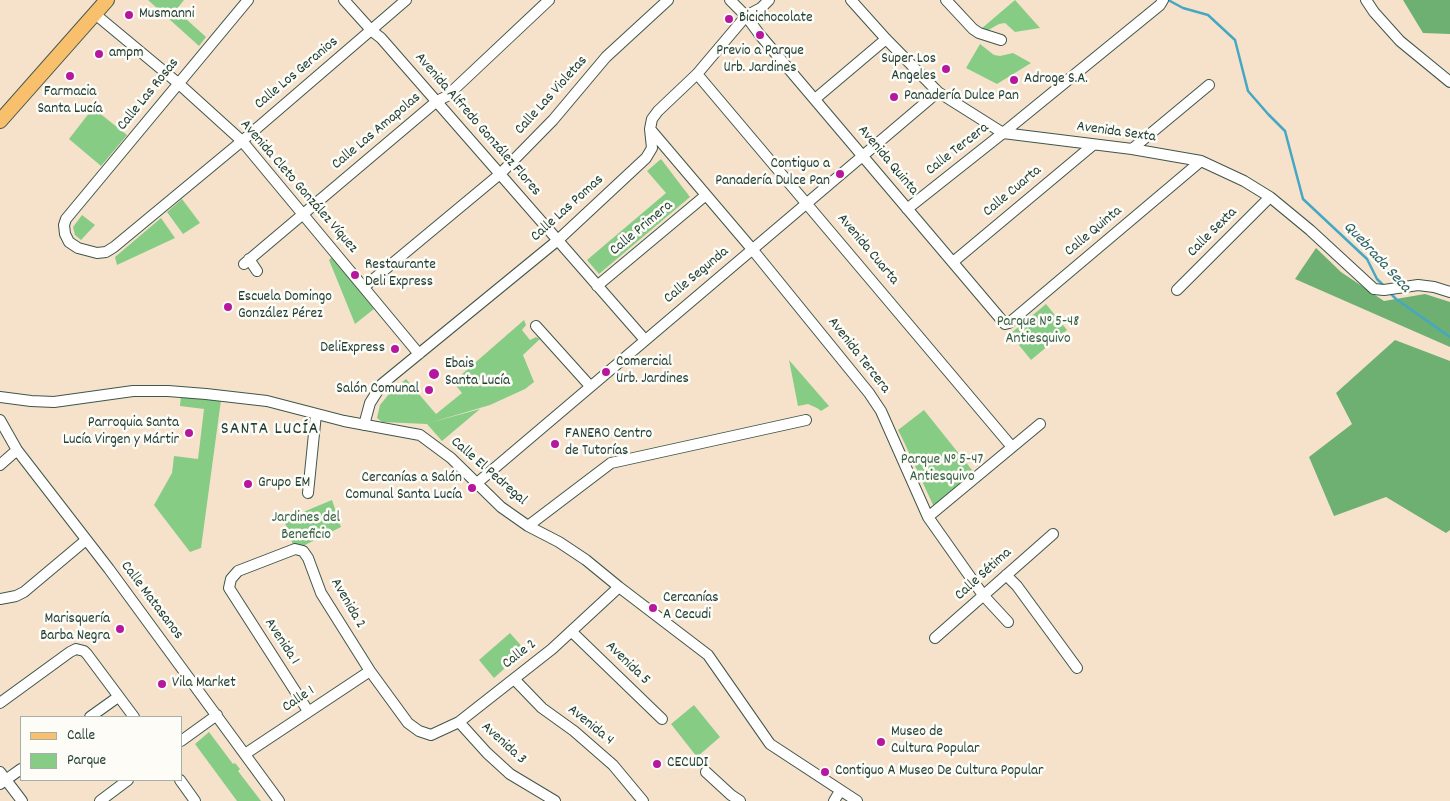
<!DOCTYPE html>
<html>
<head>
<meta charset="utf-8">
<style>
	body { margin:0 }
	#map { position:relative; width:1450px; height:801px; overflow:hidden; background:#f6e2cb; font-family:Dekko,sans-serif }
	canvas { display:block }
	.legend { position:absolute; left:20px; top:716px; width:162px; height:65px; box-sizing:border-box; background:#fdfcf7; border:1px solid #a4b0a9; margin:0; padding:6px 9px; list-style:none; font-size:15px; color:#1f3d34 }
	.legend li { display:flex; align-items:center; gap:10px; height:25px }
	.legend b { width:25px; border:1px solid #a4b0a9 }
</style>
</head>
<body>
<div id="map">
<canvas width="1450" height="801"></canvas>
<ul class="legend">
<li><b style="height:6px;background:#f8bf6c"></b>Calle</li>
<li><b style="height:14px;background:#87cc85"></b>Parque</li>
</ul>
</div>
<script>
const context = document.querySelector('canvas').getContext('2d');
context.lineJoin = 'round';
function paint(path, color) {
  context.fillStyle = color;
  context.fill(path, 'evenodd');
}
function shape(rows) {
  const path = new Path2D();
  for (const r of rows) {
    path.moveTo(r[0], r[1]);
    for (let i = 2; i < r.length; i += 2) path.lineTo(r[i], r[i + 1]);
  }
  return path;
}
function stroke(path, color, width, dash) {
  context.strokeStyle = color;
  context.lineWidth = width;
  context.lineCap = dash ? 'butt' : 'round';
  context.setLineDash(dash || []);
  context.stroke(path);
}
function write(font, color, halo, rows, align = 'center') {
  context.font = font + ' Dekko,sans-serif';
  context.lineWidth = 5;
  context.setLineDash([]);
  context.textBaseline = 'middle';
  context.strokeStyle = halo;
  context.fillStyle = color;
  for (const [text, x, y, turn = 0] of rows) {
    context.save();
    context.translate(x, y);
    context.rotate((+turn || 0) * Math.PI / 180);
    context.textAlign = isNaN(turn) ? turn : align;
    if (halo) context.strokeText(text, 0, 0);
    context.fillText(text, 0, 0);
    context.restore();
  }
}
paint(shape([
	[148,0,184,0,176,10,206,37,199,46],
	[1015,0,1040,28,1015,32,1005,23,999,24,985,32,981,29],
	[980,44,994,55,1000,56,1013,53,1031,63,997,84,966,68],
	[93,108,127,135,101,166,69,139],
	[661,159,690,197,599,274,587,260,666,193,647,171],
	[182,199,200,223,183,234,167,212],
	[82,215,95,225,81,240,75,235,73,227],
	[161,218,175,238,117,265,115,257],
	[332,257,374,309,355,324,329,260],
	[1046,304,1067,330,1031,360,1010,334],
	[524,320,526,325,522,330,530,340,536,337,540,339,523,355,534,382,525,389,490,405,429,423,480,409,442,441,427,424,382,422,377,418,380,405,389,394,406,379,436,414,462,393,453,382],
	[789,360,829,406,821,411,817,408,808,404,798,406],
	[181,395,221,400,201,548,190,552,154,505,172,473,174,456,198,459,204,409,180,406],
	[924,410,976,475,934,507,904,442,898,430],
	[332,500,341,527,303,546,293,545,284,520],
	[510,633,525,650,494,678,479,660],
	[694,705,720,737,697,757,671,724],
	[209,732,233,764,235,763,240,769,238,771,261,801,237,801,195,744]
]), '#87cc85');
paint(shape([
	[1403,0,1450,0,1450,34,1423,33],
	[1316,248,1341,272,1384,301,1425,294,1450,302,1450,347,1295,279],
	[1395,340,1450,361,1450,530,1446,533,1386,497,1334,516,1309,457,1352,424,1336,393]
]), '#6db072');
stroke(shape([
	[1168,0,1183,8,1208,15,1235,40,1248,91,1268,114,1285,131,1303,199,1367,259,1377,279,1385,287],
	[1390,293,1396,299,1450,337]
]), '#45a7c4', 2.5);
const minor = shape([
	[248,0,66,219,64,225,65,234,69,242,78,248,97,253,106,252,114,247,242,141,406,0],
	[344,0,372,31,381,38,645,340],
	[730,0,746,16,760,35,1005,324,1009,323,1201,161],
	[851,0,886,39,938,92,1003,133,1132,149,1201,161,1244,181,1270,197,1310,230,1374,289,1384,290,1418,285,1434,287,1450,292],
	[946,0,973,29,979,33,1001,40],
	[1366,0,1374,12,1400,41,1450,82],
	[95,14,178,83,242,141,419,354],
	[697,74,1012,447],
	[815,99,886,39],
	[650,129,752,249,869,393,881,411,928,517,983,595,1008,622],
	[1132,149,1209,85],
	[907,209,1003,133,1160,5,1163,0],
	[249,259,257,271],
	[953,262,1093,145],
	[244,264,437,101,447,96,549,0],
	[597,286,706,195],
	[364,287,500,174,553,120,606,57,668,0],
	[1177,290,1270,197],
	[536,326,590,386],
	[0,397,31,401,54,402,133,391,168,391,206,394,267,401,344,421,420,435,451,458,501,507,528,526,559,542,586,560,619,587,708,655,770,744,857,801],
	[0,420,17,450,109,569,279,801],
	[364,425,370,403,382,384,558,240,646,158,652,148,650,129,652,119,658,111,697,74,746,16,761,8,769,0],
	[0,465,17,450],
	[477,483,938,92],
	[308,493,316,414],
	[928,517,1040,424],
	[528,526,611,463,806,420],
	[1006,575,1017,586,1077,668],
	[0,599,16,596,24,592,86,540],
	[572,632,662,719],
	[935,638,1053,534],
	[514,679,542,708,574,731,613,765,643,801],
	[0,703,70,652,76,649,84,651,87,654,134,717],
	[308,711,229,588,231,579,238,571,295,549,303,551,308,558,321,593,370,671,408,723,419,731,431,735,459,722,552,649,619,587],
	[90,717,118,697],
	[459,722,487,753,510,774,555,801],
	[181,741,217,715],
	[245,754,370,671],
	[0,772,22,801],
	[706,772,731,795,740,801],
	[180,780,195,801],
	[0,784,21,769],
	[100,801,128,780],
	[834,801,840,791]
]);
const major = shape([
	[0,121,107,0]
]);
stroke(minor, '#3f564b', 12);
stroke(major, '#3f564b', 16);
stroke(minor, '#fff', 10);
stroke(major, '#f8bf6c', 14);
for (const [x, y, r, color] of [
	[129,15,5,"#b5179e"],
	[729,19,5,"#b5179e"],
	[760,35,5,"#b5179e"],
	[99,54,5,"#b5179e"],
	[946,69,5,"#b5179e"],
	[70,76,5,"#b5179e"],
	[1014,80,5,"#b5179e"],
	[894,97,5,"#b5179e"],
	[840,174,5,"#b5179e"],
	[355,275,5,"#b5179e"],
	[228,307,5,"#b5179e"],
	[395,349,5,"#b5179e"],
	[606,372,5,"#b5179e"],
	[434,374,6,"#b5179e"],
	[429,390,5,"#b5179e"],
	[189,433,5,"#b5179e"],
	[555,444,5,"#b5179e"],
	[248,484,5,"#b5179e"],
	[472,488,5,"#b5179e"],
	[653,608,5,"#b5179e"],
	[120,629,5,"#b5179e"],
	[162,684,5,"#b5179e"],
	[881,742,5,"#b5179e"],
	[657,764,5,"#b5179e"],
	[825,772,5,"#b5179e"]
]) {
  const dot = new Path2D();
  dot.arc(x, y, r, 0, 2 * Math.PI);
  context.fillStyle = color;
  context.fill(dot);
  stroke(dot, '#fdfcf7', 2);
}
write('15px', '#1f3d34', '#fdfcf7', [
	["Musmanni",139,15],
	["Bicichocolate",739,19],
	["Previo a Parque",760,52,"center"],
	["Urb. Jardines",760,69,"center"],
	["ampm",109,54],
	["Super Los",936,60,"right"],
	["Angeles",936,77,"right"],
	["Adroge S.A.",1024,80],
	["Farmacia",70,93,"center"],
	["Santa Lucía",70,110,"center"],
	["Panadería Dulce Pan",904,97],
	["Contiguo a",830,165,"right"],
	["Panadería Dulce Pan",830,182,"right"],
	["Restaurante",365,266],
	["Deli Express",365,283],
	["Escuela Domingo",238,298],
	["González Pérez",238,315],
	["DeliExpress",385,349,"right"],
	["Comercial",616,363],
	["Urb. Jardines",616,380],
	["Ebais",445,365],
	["Santa Lucía",445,382],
	["Salón Comunal",419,390,"right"],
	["Parroquia Santa",179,424,"right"],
	["Lucía Virgen y Mártir",179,441,"right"],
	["FANERO Centro",565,435],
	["de Tutorías",565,452],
	["Cercanías a Salón",462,479,"right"],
	["Comunal Santa Lucía",462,496,"right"],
	["Grupo EM",258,484],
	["Cercanías",663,599],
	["A Cecudi",663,616],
	["Marisquería",110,620,"right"],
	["Barba Negra",110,637,"right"],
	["Vila Market",172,684],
	["Museo de",891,733],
	["Cultura Popular",891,750],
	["CECUDI",667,764],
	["Contiguo A Museo De Cultura Popular",835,772]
], 'left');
write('15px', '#1f3d34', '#fdfcf7', [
	["Calle Los Geranios",297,74,-40],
	["Calle Las Rosas",149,95,-51],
	["Calle Las Violetas",552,96,-48],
	["Avenida Alfredo González Flores",477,125,49],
	["Calle Las Amapolas",377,132,-40],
	["Avenida Sexta",1116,133,8],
	["Calle Tercera",958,150,-38],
	["Avenida Quinta",887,161,50],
	["Avenida Cleto González Víquez",298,187,49],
	["Calle Cuarta",1013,192,-40],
	["Calle Las Pomas",568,209,-42],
	["Calle Primera",642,229,-40],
	["Calle Quinta",1094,232,-40],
	["Calle Sexta",1213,233,-45],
	["Avenida Cuarta",867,250,50],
	["Calle Segunda",697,276,-40],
	["Avenida Tercera",858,356,52],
	["Calle El Pedregal",488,472,41],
	["Calle Sétima",984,575,-42],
	["Calle Matasanos",151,601,53],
	["Avenida 2",347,604,60],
	["Avenida 1",281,642,57],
	["Calle 2",520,655,-38],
	["Avenida 5",627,664,44],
	["Calle 1",299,700,-34],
	["Avenida 4",590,726,39],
	["Avenida 3",503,744,42]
]);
write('15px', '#396148', '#fdfcf7', [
	["Parque N° 5-48",1038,323],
	["Antiesquivo",1038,340],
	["Parque N° 5-47",942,461],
	["Antiesquivo",942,478],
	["Jardines del",306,519],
	["Beneficio",306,536]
]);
write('italic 16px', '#2c6266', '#fdfcf7', [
	["Quebrada Seca",1376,258,47]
]);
context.letterSpacing = '1px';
write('18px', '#1f3d34', '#fdfcf7', [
	["SANTA LUCÍA",270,431]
]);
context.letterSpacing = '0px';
</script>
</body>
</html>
